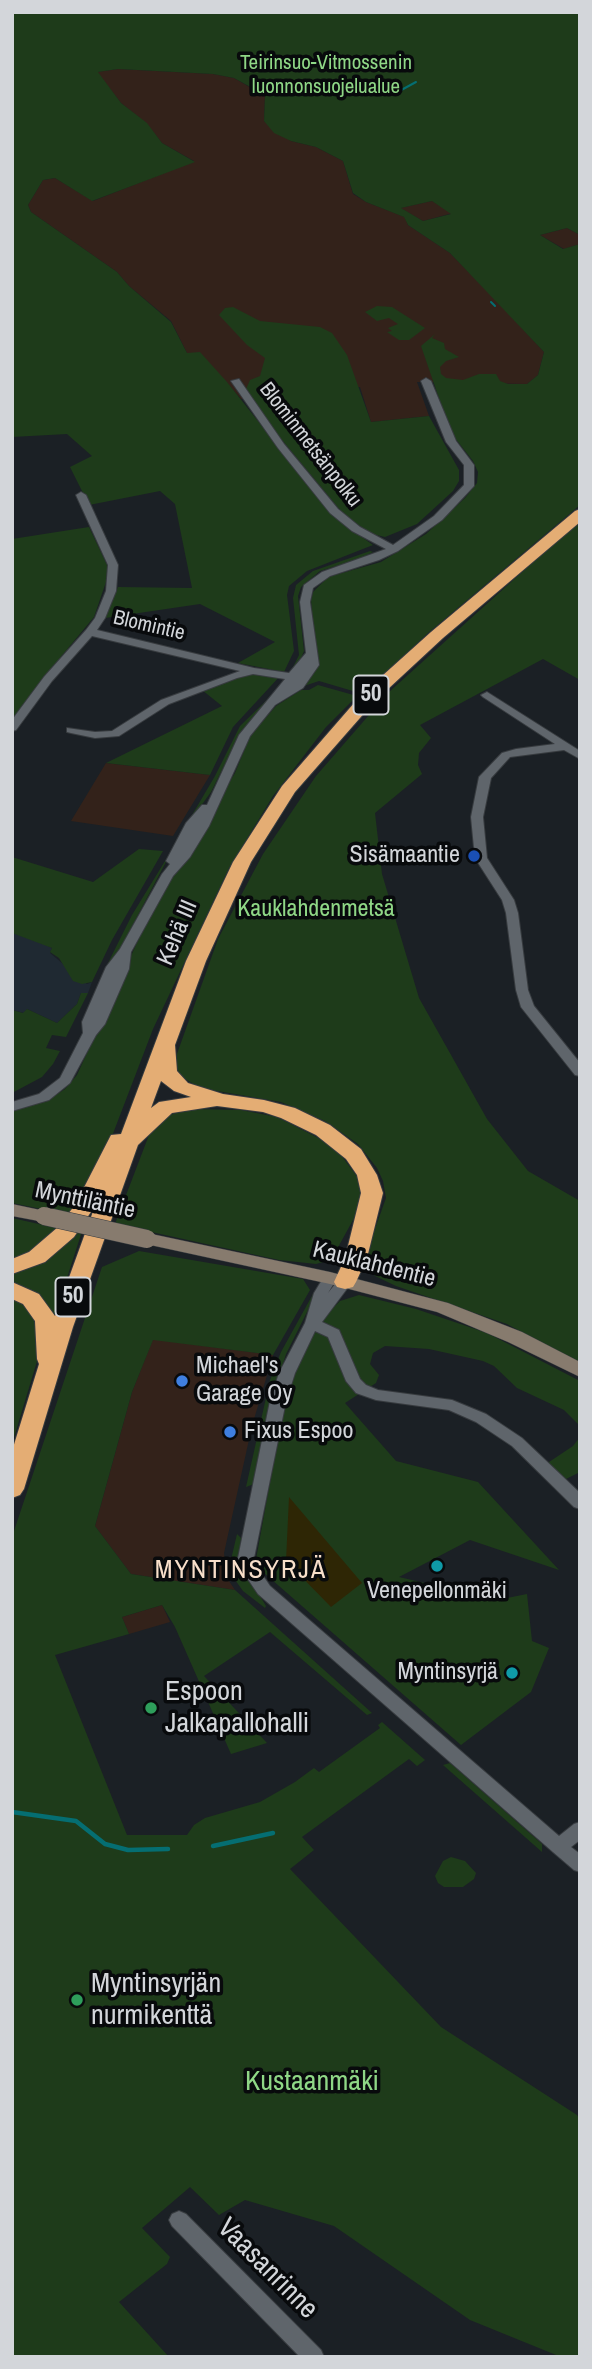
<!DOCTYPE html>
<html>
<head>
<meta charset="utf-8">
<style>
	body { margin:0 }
	#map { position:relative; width:592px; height:2369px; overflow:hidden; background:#1b2025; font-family:"Archivo Narrow",sans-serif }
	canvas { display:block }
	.frame { position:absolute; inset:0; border:14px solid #d3d6da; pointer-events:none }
</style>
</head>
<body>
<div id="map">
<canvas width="592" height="2369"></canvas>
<div class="frame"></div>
</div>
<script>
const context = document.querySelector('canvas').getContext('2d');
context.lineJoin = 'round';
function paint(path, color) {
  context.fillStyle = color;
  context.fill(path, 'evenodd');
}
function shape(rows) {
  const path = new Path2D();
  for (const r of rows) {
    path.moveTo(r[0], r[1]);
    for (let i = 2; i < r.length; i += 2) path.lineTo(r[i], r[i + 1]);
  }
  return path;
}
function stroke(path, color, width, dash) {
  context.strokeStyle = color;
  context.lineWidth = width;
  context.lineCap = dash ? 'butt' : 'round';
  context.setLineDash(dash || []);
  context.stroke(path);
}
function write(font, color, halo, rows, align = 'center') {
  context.font = font + ' "Archivo Narrow",sans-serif';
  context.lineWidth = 7;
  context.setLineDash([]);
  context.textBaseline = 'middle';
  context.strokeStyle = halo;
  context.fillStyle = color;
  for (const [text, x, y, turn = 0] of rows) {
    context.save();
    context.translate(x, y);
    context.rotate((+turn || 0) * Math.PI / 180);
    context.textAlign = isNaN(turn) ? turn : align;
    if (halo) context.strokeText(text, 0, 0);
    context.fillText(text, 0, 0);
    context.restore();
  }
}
paint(shape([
	[12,933,35,939,52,948,50,953,87,984,92,982,88,993,81,993,77,1004,57,1023,27,1009,24,1013,12,1010]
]), '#1f2932');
paint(shape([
	[118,69,213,74,234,78,265,96,264,121,291,141,316,147,343,161,353,194,366,202,405,217,408,225,450,253,496,300,544,352,538,375,527,384,417,382,429,416,371,422,360,387,241,399,200,353,187,353,171,321,129,286,117,272,31,212,28,205,43,180,55,178,93,201,194,161,162,143,146,123,121,103,97,72],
	[432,201,453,213,423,221,400,208],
	[567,228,580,235,580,244,564,249,540,235],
	[106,763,210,775,173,836,71,821],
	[153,1339,273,1355,252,1426,224,1553,227,1578,235,1590,131,1574,95,1526,132,1392],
	[162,1605,170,1622,129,1634,122,1617]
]), '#33221a');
paint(shape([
	[12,12,580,12,580,235,567,228,540,235,563,249,580,244,580,505,428,633,363,694,319,681,304,686,316,668,311,600,313,592,328,577,381,562,426,534,465,498,477,483,478,472,473,461,451,433,421,346,435,334,432,338,444,343,445,349,459,357,446,361,440,367,441,374,446,378,463,380,479,374,496,374,500,381,508,384,527,384,538,375,544,352,450,253,408,225,404,217,366,202,353,193,343,161,316,147,291,141,274,133,264,121,265,95,234,78,213,74,118,69,98,72,121,103,147,123,162,143,195,162,92,201,55,178,43,180,28,205,31,212,117,272,129,286,171,322,187,353,200,352,227,382,334,517,373,545,307,571,289,586,287,595,294,651,284,672,238,663,275,642,200,604,105,618,118,587,192,588,175,504,160,491,89,505,70,467,92,456,67,434,12,437],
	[432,201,451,214,423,221,401,208],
	[377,306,392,307,425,328,409,340,399,340,387,332,392,331,388,328,398,324,389,318,377,321,365,312],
	[233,307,260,321,320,327,332,333,347,355,371,422,429,416,459,470,459,481,453,491,417,524,385,537,372,534,345,516,277,434,246,389,250,380,260,376,265,358,247,345,219,315,225,308],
	[580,520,580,680,543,659,420,725,431,738,419,753,418,765,422,774,375,813,382,874,419,998,487,1119,528,1171,580,1201,580,1364,507,1324,396,1286,375,1276,366,1263,366,1254,386,1198,383,1181,377,1168,358,1144,325,1121,281,1102,200,1088,179,1075,173,1065,218,939,263,854,316,776,389,692],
	[89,527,108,567,107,579,94,617,44,677,12,721,12,539],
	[370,551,373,552,357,560,320,571,301,587,298,596,304,651,297,668,292,669,299,655,293,598,296,585,313,571],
	[249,673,280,676,233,727,210,775,106,763,222,706,202,690],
	[318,685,357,696,326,727,273,796,229,868,153,1029,109,1144,71,1215,12,1203,12,1111,50,1099,65,1089,77,1075,150,914,235,773,250,736,276,706,301,690,309,690],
	[279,688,281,688,242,730,211,792,182,832,215,776,240,726],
	[176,843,121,947,105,976,102,975,132,915],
	[139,849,163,851,112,940,92,982,82,984,73,981,59,958,50,952,52,948,12,933,12,857,93,882],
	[81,993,88,993,66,1037,52,1035,46,1048,60,1051,53,1064,42,1077,12,1093,12,1010,23,1013,27,1009,57,1023,77,1004],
	[188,1109,241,1110,277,1117,334,1146,362,1183,359,1209,336,1251,327,1261,316,1264,279,1260,115,1224,149,1135,167,1116],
	[87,1216,53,1321,12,1283,12,1272],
	[12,1218,61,1229,49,1242,12,1261],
	[139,1251,303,1279,310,1290,273,1355,153,1340,132,1392,95,1526,131,1574,235,1590,372,1713,367,1715,270,1632,204,1676,267,1743,231,1754,175,1627,162,1605,122,1617,129,1634,55,1655,127,1835,187,1835,194,1825,205,1818,260,1802,295,1782,314,1768,319,1772,380,1728,378,1725,382,1722,425,1760,417,1766,409,1759,302,1837,314,1850,290,1869,441,2027,577,2115,580,2120,580,2357,561,2357,470,2320,334,2226,245,2200,219,2215,190,2187,142,2228,170,2257,167,2264,119,2302,169,2357,12,2357,12,1537,102,1267],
	[313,1294,315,1296,286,1354,277,1383,254,1484,246,1487,270,1380,281,1352],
	[359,1295,416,1309,487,1333,580,1381,580,1426,564,1410,517,1388,494,1366,483,1361,429,1349,385,1346,373,1353,370,1364,379,1375,376,1383,345,1403,396,1461,478,1482,559,1570,470,1540,399,1577,497,1600,527,1594,532,1641,549,1648,531,1692,461,1745,255,1565,284,1405,301,1354,325,1316,340,1301],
	[12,1298,26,1304,40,1329,38,1358,12,1444],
	[580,1437,580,1472,564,1480,546,1464,573,1446],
	[237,1534,241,1538,238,1563,241,1572,258,1593,266,1606,265,1608,243,1591,233,1577,230,1564],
	[450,1763,542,1844,542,1852,443,1765],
	[451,1857,465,1861,476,1873,474,1879,463,1887,444,1887,438,1883,435,1876,443,1861]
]), '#1e3b1a');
paint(shape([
	[289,1497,362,1583,331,1607,286,1561]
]), '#2e2605');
stroke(shape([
	[394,94,416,82],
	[491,302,495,306]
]), '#056e72', 2);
stroke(shape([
	[12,1812,76,1821,105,1844,128,1850,168,1849],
	[213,1846,273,1833]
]), '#056e72', 4.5);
const street = shape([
	[426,378,431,381,456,441,474,465,474,486,442,520,398,551,379,560,330,576,313,588,310,602,319,665,303,688,275,705,250,736,209,826,190,857,173,876,131,952,129,969,105,1024,96,1035,70,1083,49,1100,12,1111,12,1102,39,1094,60,1078,83,1033,82,1022,106,967,120,949,162,874,170,864,166,861,186,823,202,805,207,805,239,735,285,679,253,674,237,678,169,704,119,736,95,738,71,733,67,732,67,728,95,732,112,731,161,700,240,671,92,636,52,681,16,730,12,731,12,720,44,677,86,630,95,618,106,591,108,565,76,495,81,492,86,495,118,565,116,591,105,618,97,630,254,668,289,673,306,653,300,602,304,585,322,572,386,549,352,531,330,513,278,448,231,381,239,379,284,444,338,509,360,527,393,545,434,516,464,485,464,465,446,442,421,381,426,378],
	[487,692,580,751,580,759,564,750,510,757,491,778,483,817,487,858,514,900,518,913,528,990,534,1006,580,1063,580,1076,575,1075,521,1007,516,990,506,913,502,900,475,858,471,817,479,777,502,753,516,749,555,744,483,697,481,695,487,692],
	[330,1273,337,1278,328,1293,340,1278,350,1278,352,1282,322,1322,339,1330,360,1379,366,1385,378,1390,452,1400,486,1414,522,1438,580,1493,580,1509,574,1507,512,1446,476,1422,449,1410,376,1400,356,1393,346,1381,328,1337,315,1331,295,1373,286,1401,254,1558,257,1567,270,1586,559,1836,574,1824,580,1822,580,1840,571,1847,580,1854,580,1872,574,1870,553,1852,258,1594,241,1569,238,1558,270,1401,279,1373,305,1323,314,1293,325,1275,330,1273],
	[179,2211,186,2214,321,2350,324,2357,300,2357,172,2226,169,2220,172,2214,179,2211]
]);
const secondary = shape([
	[12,1204,50,1212,53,1216,44,1222,12,1216,12,1204],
	[147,1233,330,1272,448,1303,522,1332,580,1362,580,1377,508,1342,437,1312,330,1284,141,1243,138,1239,141,1235,147,1233]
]);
const highway = shape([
	[580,509,580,522,443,638,374,702,295,792,251,862,206,961,175,1045,177,1071,188,1083,223,1094,264,1100,295,1108,330,1125,361,1149,377,1175,383,1193,367,1258,356,1282,353,1287,345,1289,337,1287,334,1282,345,1258,361,1193,357,1175,346,1159,316,1135,281,1118,263,1112,217,1106,172,1113,138,1145,73,1327,24,1489,20,1495,12,1498,12,1451,39,1364,37,1359,35,1321,23,1304,12,1299,12,1282,39,1294,55,1316,95,1206,74,1237,45,1262,12,1274,12,1259,29,1252,58,1227,75,1205,111,1135,121,1134,186,961,233,862,282,786,362,694,431,632,575,511,580,509],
	[161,1081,174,1091,191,1097,159,1102,151,1108,161,1081]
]);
stroke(street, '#373b3f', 2);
stroke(secondary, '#373b3f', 1);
stroke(highway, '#373b3f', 2);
paint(street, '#5f656b');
paint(secondary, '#877b6e');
paint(highway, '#e4ad74');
const secondaryBridge = shape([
	[44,1216,147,1239]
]);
stroke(secondaryBridge, '#373b3f', 19, []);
stroke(secondaryBridge, '#877b6e', 18);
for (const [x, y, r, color] of [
	[474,856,7,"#1a4fb4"],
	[182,1381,7,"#3f7fe0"],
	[230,1432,7,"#3f7fe0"],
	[437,1566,7,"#0f9aa8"],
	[512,1673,7,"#0f9aa8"],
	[151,1708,7,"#2e9e5b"],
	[77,2000,7,"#2e9e5b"]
]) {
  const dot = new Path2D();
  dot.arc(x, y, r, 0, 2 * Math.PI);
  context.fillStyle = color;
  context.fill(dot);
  stroke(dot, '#080a0c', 2.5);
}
write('21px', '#8fd786', '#080a0c', [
	["Teirinsuo-Vitmossenin",326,63],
	["luonnonsuojelualue",326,87]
]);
write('21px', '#d3d6da', '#080a0c', [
	["Blominmetsänpolku",310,445,52],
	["Blomintie",149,626,13]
]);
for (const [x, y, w] of [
	[371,695,35],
	[73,1297,35]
]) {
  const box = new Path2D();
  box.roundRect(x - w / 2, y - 19.5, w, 39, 5);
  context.fillStyle = '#080a0c';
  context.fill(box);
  stroke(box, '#d3d6da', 2);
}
write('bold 23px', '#d3d6da', null, [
	["50",371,695],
	["50",73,1297]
]);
write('24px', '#d3d6da', '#080a0c', [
	["Sisämaantie",460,856],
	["Michael's",196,1367,"left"],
	["Garage Oy",196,1395,"left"],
	["Fixus Espoo",244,1432,"left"],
	["Venepellonmäki",437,1592,"center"],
	["Myntinsyrjä",498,1673]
], 'right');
write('24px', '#8fd786', '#080a0c', [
	["Kauklahdenmetsä",316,910]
]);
write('24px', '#d3d6da', '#080a0c', [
	["Kehä III",178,933,-67],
	["Mynttiläntie",85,1201,12],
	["Kauklahdentie",374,1265,14]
]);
context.letterSpacing = '2px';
write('26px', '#f8dfca', '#080a0c', [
	["MYNTINSYRJÄ",241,1571]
]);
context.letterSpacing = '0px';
write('28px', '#d3d6da', '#080a0c', [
	["Espoon",165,1692],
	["Jalkapallohalli",165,1724],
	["Myntinsyrjän",91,1984],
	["nurmikenttä",91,2016]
], 'left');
write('28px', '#8fd786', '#080a0c', [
	["Kustaanmäki",312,2082]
]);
write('28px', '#d3d6da', '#080a0c', [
	["Vaasanrinne",267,2269,45]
]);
</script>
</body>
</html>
